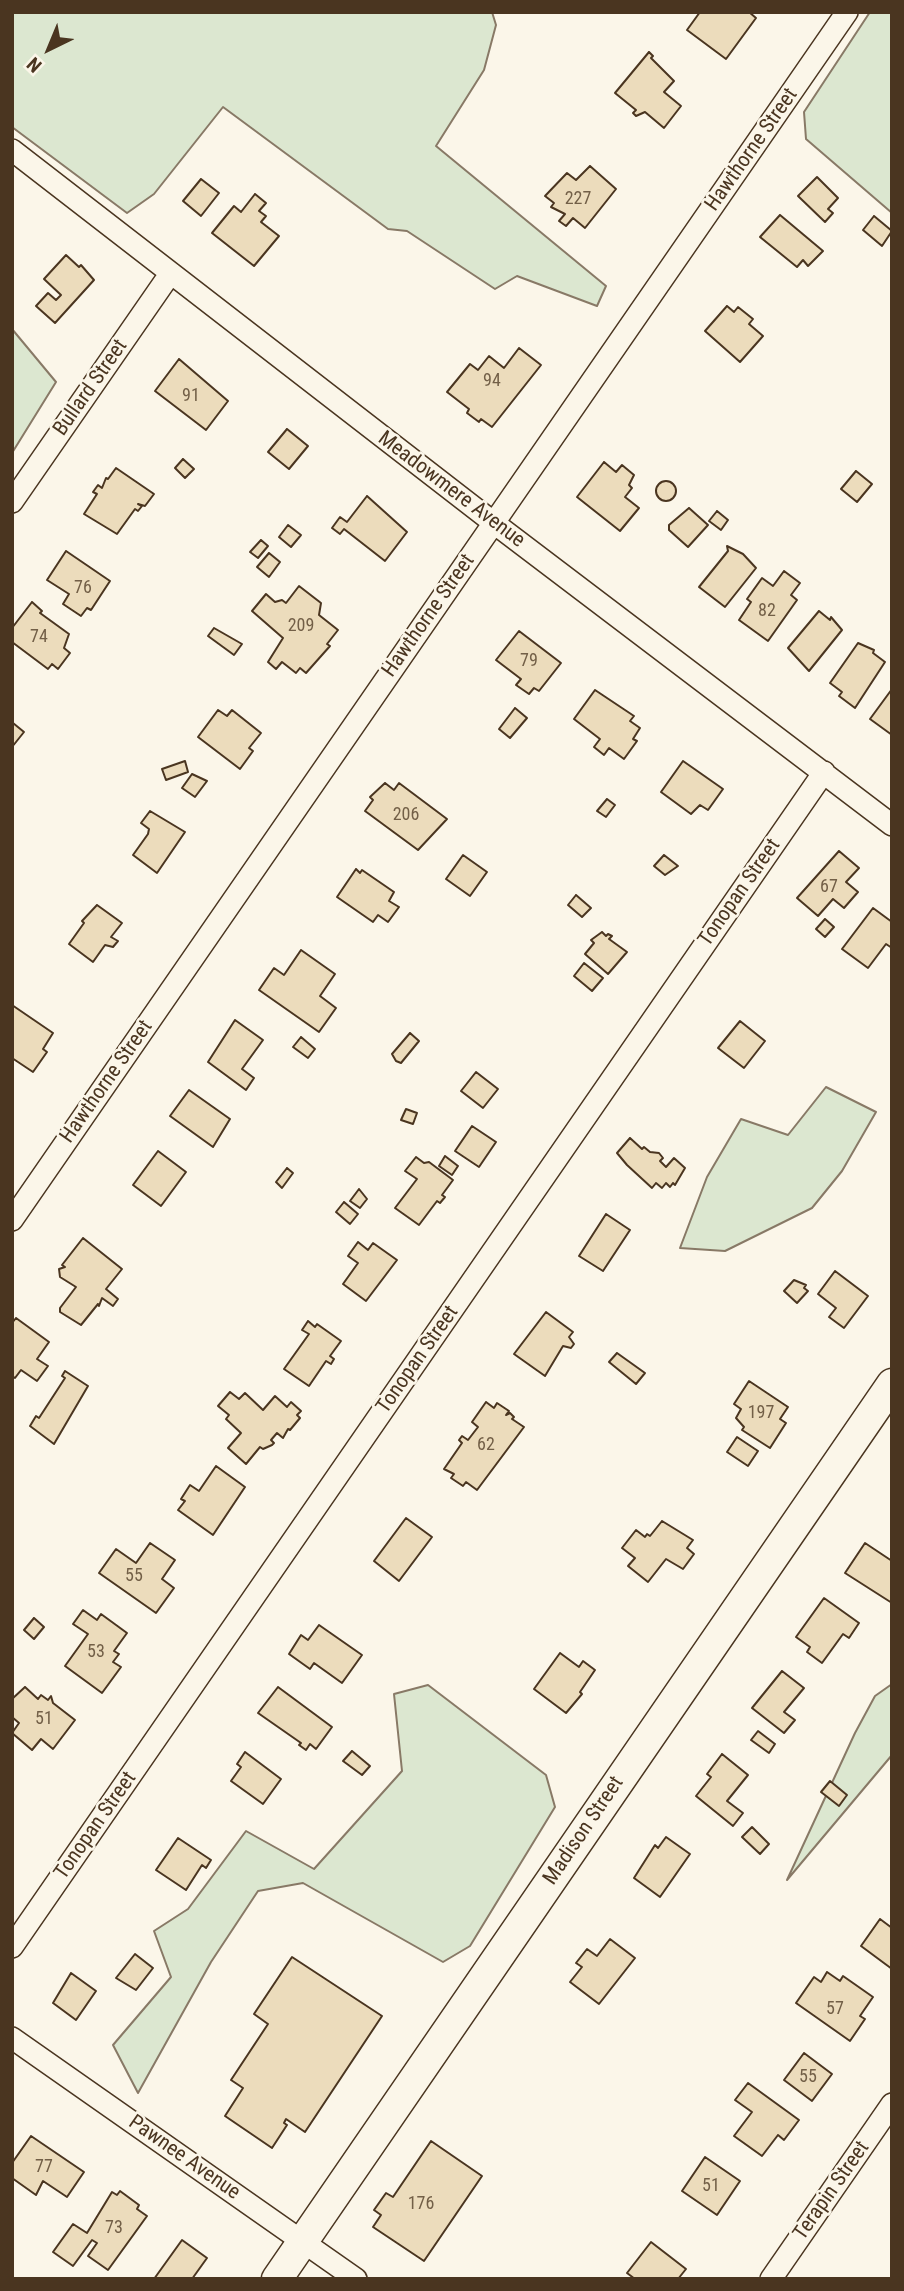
<!DOCTYPE html>
<html>
<head>
<meta charset="utf-8">
<style>
	body { margin:0 }
	#map { position:relative; width:904px; height:2291px; overflow:hidden; background:#fbf6e9; font-family:"Roboto Condensed",sans-serif }
	canvas { display:block }
	.frame { position:absolute; inset:0; border:14px solid #4a3520; pointer-events:none }
	.north { position:absolute; left:14px; top:14px; width:70px; height:70px; -webkit-text-stroke:5px #fbf6e9; paint-order:stroke; rotate:223deg; font-size:19px; font-weight:700; line-height:28px; text-align:center; color:#4a3520 }
	.north::after { content:''; display:block; margin:auto; width:24px; height:32px; background:#4a3520; clip-path:polygon(50% 0,100% 100%,50% 72%,0 100%) }
</style>
</head>
<body>
<div id="map">
<canvas width="904" height="2291"></canvas>
<div class="frame"></div>
<div class="north">N</div>
</div>
<script>
const context = document.querySelector('canvas').getContext('2d');
context.lineJoin = 'round';
function paint(path, color) {
  context.fillStyle = color;
  context.fill(path, 'evenodd');
}
function shape(rows) {
  const path = new Path2D();
  for (const r of rows) {
    if (r.length === 3) {
      path.moveTo(r[0] + r[2], r[1]);
      path.arc(r[0], r[1], r[2], 0, 2 * Math.PI);
      continue;
    }
    path.moveTo(r[0], r[1]);
    for (let i = 2; i < r.length; i += 2) path.lineTo(r[i], r[i + 1]);
  }
  return path;
}
function stroke(path, color, width, dash) {
  context.strokeStyle = color;
  context.lineWidth = width;
  context.lineCap = dash ? 'butt' : 'round';
  context.setLineDash(dash || []);
  context.stroke(path);
}
function write(font, color, halo, rows, align = 'center') {
  context.font = font + ' "Roboto Condensed",sans-serif';
  context.lineWidth = 5;
  context.setLineDash([]);
  context.textBaseline = 'middle';
  context.strokeStyle = halo;
  context.fillStyle = color;
  for (const [text, x, y, turn = 0] of rows) {
    context.save();
    context.translate(x, y);
    context.rotate((+turn || 0) * Math.PI / 180);
    context.textAlign = isNaN(turn) ? turn : align;
    if (halo) context.strokeText(text, 0, 0);
    context.fillText(text, 0, 0);
    context.restore();
  }
}
const green = shape([
	[15,12,492,12,496,25,484,70,436,146,606,286,597,306,517,276,495,289,407,231,388,229,223,107,154,194,127,213,12,127,12,14,15,12],
	[870,12,892,12,892,213,806,139,804,112,870,12],
	[12,329,56,382,12,453,12,329],
	[826,1087,876,1112,842,1171,812,1208,725,1251,680,1248,707,1177,741,1119,788,1135,826,1087],
	[892,1684,892,1755,787,1880,855,1733,875,1696,892,1684],
	[428,1685,546,1775,555,1807,470,1946,443,1962,303,1883,258,1891,211,1962,138,2093,113,2045,171,1977,154,1931,188,1909,246,1831,314,1869,402,1771,394,1694,428,1685]
]);
paint(green, '#dce7d0');
stroke(green, '#887966', 2);
const building = shape([
	[700,12,749,12,756,18,726,59,687,30,700,12],
	[649,52,653,56,651,58,674,81,664,92,681,106,664,128,645,112,636,116,633,113,636,110,615,93,649,52],
	[590,166,616,189,585,228,573,218,566,226,559,221,565,214,551,207,554,203,545,196,567,173,576,180,590,166],
	[817,177,838,198,828,209,833,213,825,222,798,196,817,177],
	[201,179,219,193,201,216,183,201,201,179],
	[255,194,266,203,259,211,266,216,261,222,279,236,254,266,212,233,234,206,241,212,255,194],
	[780,215,823,251,808,266,803,260,797,267,760,237,780,215],
	[874,216,892,231,882,246,863,230,874,216],
	[66,255,79,267,81,265,94,280,55,323,36,306,48,293,56,300,61,295,44,279,66,255],
	[727,306,734,312,738,307,753,319,749,324,763,336,740,362,705,331,727,306],
	[519,348,541,365,492,427,481,419,479,422,467,413,469,409,447,392,470,364,478,370,489,356,504,368,519,348],
	[179,359,228,401,206,430,155,391,179,359],
	[287,429,308,446,289,469,268,452,287,429],
	[183,459,194,469,185,478,175,468,183,459],
	[604,462,616,472,622,465,634,475,629,485,632,488,625,497,639,508,620,531,577,497,604,462],
	[116,468,154,494,145,506,138,504,142,506,138,511,135,509,117,534,84,514,97,494,93,492,98,485,102,488,106,478,108,479,116,468],
	[856,471,872,484,857,502,841,489,856,471],
	[666,491,10],
	[367,496,407,532,385,561,344,529,340,534,332,528,340,517,347,522,367,496],
	[689,508,708,525,688,547,669,530,669,525,689,508],
	[717,511,728,520,721,530,709,521,717,511],
	[288,525,301,535,291,547,279,537,288,525],
	[261,540,268,546,258,558,250,552,261,540],
	[727,546,743,554,756,568,725,607,699,587,728,551,727,546],
	[66,551,110,581,91,610,87,608,81,616,63,604,69,594,47,580,66,551],
	[269,553,280,562,269,577,257,567,269,553],
	[784,571,800,583,791,595,797,600,768,641,739,620,751,602,747,599,762,578,773,586,784,571],
	[299,586,321,603,319,615,338,630,327,644,330,646,306,673,300,668,296,673,282,662,276,669,268,662,283,638,252,611,266,594,275,602,282,600,286,603,299,586],
	[32,602,42,611,40,613,69,634,64,648,70,653,58,669,52,664,48,669,12,642,12,628,32,602],
	[819,611,830,620,831,617,842,630,809,671,788,648,819,611],
	[214,628,242,644,234,655,208,636,214,628],
	[519,631,561,663,539,691,534,688,529,694,516,685,521,679,496,660,519,631],
	[858,643,874,650,873,653,885,662,855,708,839,696,842,692,830,683,858,643],
	[892,689,892,735,870,719,892,689],
	[595,690,634,716,630,721,640,728,633,739,637,741,624,759,609,748,604,755,594,747,600,739,574,719,595,690],
	[515,708,527,718,510,738,499,729,515,708],
	[218,710,227,716,232,710,261,733,249,748,253,751,240,769,198,737,218,710],
	[13,723,24,732,12,747,12,724,13,723],
	[185,761,188,772,166,780,162,769,185,761],
	[683,761,723,789,708,810,700,805,691,814,661,792,683,761],
	[192,774,207,781,195,797,182,788,192,774],
	[385,783,394,790,399,783,447,819,418,850,365,811,373,800,370,797,385,783],
	[607,799,615,805,606,817,597,811,607,799],
	[150,811,185,832,157,873,133,855,148,834,149,829,141,823,150,811],
	[839,851,859,868,846,882,858,892,844,908,833,899,818,916,797,898,839,851],
	[463,855,487,872,470,896,446,879,463,855],
	[664,855,678,866,665,875,654,866,664,855],
	[356,869,360,873,362,870,394,892,389,901,399,907,388,922,378,915,373,922,337,897,356,869],
	[576,895,591,908,582,917,568,905,576,895],
	[97,905,122,923,111,937,118,941,113,947,105,945,93,962,69,944,84,923,82,921,97,905],
	[873,908,892,922,892,948,886,944,868,968,842,949,873,908],
	[825,919,834,927,825,937,816,929,825,919],
	[602,932,606,936,608,934,612,936,609,939,627,952,608,974,585,954,594,943,591,940,602,932],
	[301,950,335,974,320,996,336,1008,319,1032,259,990,274,968,284,975,301,950],
	[584,963,603,978,592,991,574,976,584,963],
	[12,1005,53,1033,43,1049,47,1052,33,1072,12,1058,12,1005],
	[235,1020,263,1040,242,1069,254,1078,246,1090,208,1062,235,1020],
	[740,1021,765,1041,744,1068,718,1048,740,1021],
	[410,1033,419,1041,401,1063,396,1061,392,1054,410,1033],
	[301,1037,315,1049,308,1058,293,1047,301,1037],
	[476,1072,498,1089,483,1108,461,1091,476,1072],
	[189,1090,230,1119,213,1147,170,1116,189,1090],
	[406,1109,417,1113,413,1124,401,1120,406,1109],
	[472,1126,496,1142,479,1167,455,1151,472,1126],
	[630,1138,642,1149,644,1147,650,1152,659,1153,663,1158,660,1161,666,1167,674,1158,685,1168,675,1185,673,1183,670,1187,666,1183,662,1188,656,1183,652,1188,627,1165,617,1153,630,1138],
	[158,1151,186,1172,161,1206,133,1185,158,1151],
	[445,1156,458,1166,452,1175,439,1166,445,1156],
	[416,1157,424,1163,429,1162,453,1180,442,1195,445,1197,440,1203,437,1201,419,1225,395,1208,417,1179,405,1171,416,1157],
	[287,1168,293,1173,282,1188,276,1182,287,1168],
	[359,1189,367,1199,360,1208,350,1201,359,1189],
	[344,1202,358,1214,350,1224,336,1212,344,1202],
	[606,1214,630,1230,603,1271,579,1256,606,1214],
	[83,1238,122,1269,106,1289,118,1299,113,1306,102,1298,99,1306,98,1304,81,1325,60,1312,60,1308,76,1287,60,1277,59,1269,65,1267,62,1265,83,1238],
	[358,1242,368,1250,373,1243,397,1260,366,1301,343,1284,358,1263,348,1256,358,1242],
	[835,1271,868,1296,844,1328,829,1317,836,1308,818,1294,835,1271],
	[794,1280,806,1285,804,1288,808,1291,797,1303,784,1291,794,1280],
	[546,1312,573,1332,569,1337,574,1344,571,1348,563,1346,545,1376,514,1354,546,1312],
	[16,1318,49,1342,37,1359,48,1366,37,1381,21,1370,15,1378,12,1376,12,1323,16,1318],
	[308,1321,315,1327,317,1324,341,1341,330,1356,334,1359,331,1364,326,1361,309,1386,284,1369,309,1334,302,1330,308,1321],
	[617,1353,645,1373,636,1384,609,1362,617,1353],
	[65,1371,88,1386,54,1444,30,1426,36,1416,39,1418,65,1378,62,1376,65,1371],
	[749,1381,788,1407,780,1419,786,1423,770,1448,742,1430,744,1427,736,1418,741,1409,734,1404,749,1381],
	[230,1392,239,1399,245,1393,263,1410,275,1396,287,1407,291,1402,301,1411,297,1415,300,1418,290,1430,288,1429,283,1438,277,1433,271,1440,274,1443,272,1445,263,1449,260,1447,246,1464,228,1448,241,1433,226,1419,229,1415,218,1406,230,1392],
	[486,1402,494,1408,497,1403,509,1411,506,1415,510,1413,514,1417,512,1419,524,1427,477,1490,466,1482,463,1486,451,1478,454,1474,444,1469,462,1443,459,1440,462,1436,468,1440,478,1427,472,1422,486,1402],
	[737,1437,758,1451,748,1466,727,1452,737,1437],
	[216,1466,245,1487,213,1535,178,1510,185,1501,181,1499,190,1485,199,1491,216,1466],
	[406,1518,432,1537,399,1581,374,1561,406,1518],
	[662,1521,693,1540,687,1548,694,1554,683,1569,666,1559,648,1582,628,1566,635,1558,622,1548,636,1530,645,1537,647,1534,650,1536,662,1521],
	[150,1543,175,1560,162,1579,174,1588,156,1613,99,1573,116,1549,136,1563,150,1543],
	[865,1543,892,1561,892,1603,845,1573,865,1543],
	[824,1598,859,1623,849,1638,843,1634,822,1663,807,1652,810,1647,796,1637,824,1598],
	[83,1610,97,1620,101,1614,127,1633,114,1651,119,1654,113,1662,121,1667,102,1693,65,1666,88,1634,73,1624,83,1610],
	[34,1618,44,1627,34,1639,24,1630,34,1618],
	[319,1625,362,1655,342,1683,314,1663,310,1669,289,1654,301,1635,308,1640,319,1625],
	[560,1653,579,1667,583,1661,595,1670,580,1692,582,1694,566,1713,534,1689,560,1653],
	[782,1671,804,1688,784,1712,795,1720,784,1733,752,1708,782,1671],
	[25,1687,38,1699,41,1695,48,1700,51,1696,53,1703,75,1720,53,1749,41,1739,32,1750,12,1733,19,1723,12,1717,12,1699,25,1687],
	[278,1687,332,1727,316,1749,310,1744,306,1750,299,1745,301,1743,258,1713,278,1687],
	[758,1731,775,1744,769,1753,751,1740,758,1731],
	[352,1751,370,1766,362,1775,343,1761,352,1751],
	[245,1752,281,1779,263,1804,231,1781,241,1767,237,1764,245,1752],
	[722,1754,748,1775,727,1801,743,1813,733,1826,696,1796,711,1777,707,1774,722,1754],
	[830,1781,847,1795,839,1806,821,1792,830,1781],
	[752,1827,769,1844,760,1854,742,1837,752,1827],
	[666,1837,690,1854,660,1897,634,1878,655,1845,658,1848,666,1837],
	[178,1838,211,1860,206,1868,202,1865,186,1890,156,1870,178,1838],
	[880,1919,892,1928,892,1969,861,1946,880,1919],
	[610,1939,635,1958,599,2004,570,1982,582,1967,576,1963,587,1949,597,1956,610,1939],
	[135,1954,153,1968,136,1990,116,1978,135,1954],
	[292,1957,382,2016,305,2132,286,2119,284,2123,287,2125,272,2148,225,2116,243,2088,231,2080,268,2024,254,2014,292,1957],
	[827,1972,840,1981,843,1976,873,1997,860,2016,865,2019,850,2041,796,2003,814,1977,821,1982,827,1972],
	[71,1973,96,1991,76,2020,53,2003,71,1973],
	[804,2053,832,2074,812,2101,784,2080,804,2053],
	[748,2083,799,2120,784,2140,778,2135,762,2156,734,2136,752,2112,735,2100,748,2083],
	[31,2136,84,2172,67,2197,43,2181,36,2195,12,2178,12,2163,31,2136],
	[431,2141,482,2176,424,2261,373,2227,381,2215,374,2210,386,2193,393,2197,431,2141],
	[705,2157,740,2181,717,2215,682,2191,705,2157],
	[120,2191,139,2205,137,2209,147,2216,108,2270,88,2256,97,2243,92,2240,73,2266,53,2252,73,2224,87,2233,112,2192,117,2195,120,2191],
	[182,2240,207,2258,192,2279,154,2279,182,2240],
	[651,2242,686,2269,678,2279,635,2279,627,2273,651,2242]
]);
paint(building, '#ecdcbc');
stroke(building, '#4a3520', 2);
const street = shape([
	[12,150,494,523,892,825],
	[12,502,170,274],
	[12,1220,847,12],
	[12,1947,824,772],
	[12,2038,356,2279],
	[771,2279,892,2104]
]);
const secondary = shape([
	[277,2279,892,1384]
]);
stroke(street, '#4a3520', 24);
stroke(secondary, '#4a3520', 33);
stroke(street, '#fbf6e9', 21);
stroke(secondary, '#fbf6e9', 30);
write('18px', '#725f47', null, [
	["227",578,199],
	["94",492,381],
	["91",191,396],
	["76",83,588],
	["82",767,611],
	["209",301,626],
	["74",39,637],
	["79",529,661],
	["206",406,815],
	["67",829,887],
	["197",761,1413],
	["62",486,1445],
	["55",134,1576],
	["53",96,1652],
	["51",44,1719],
	["57",835,2009],
	["55",808,2077],
	["77",44,2167],
	["51",711,2186],
	["176",421,2204],
	["73",114,2228]
]);
write('21px', '#4a3520', '#fbf6e9', [
	["Hawthorne Street",752,150,-55],
	["Bullard Street",91,388,-55],
	["Meadowmere Avenue",451,490,37],
	["Hawthorne Street",429,616,-55],
	["Tonopan Street",740,893,-55],
	["Hawthorne Street",107,1082,-55],
	["Tonopan Street",418,1360,-55],
	["Tonopan Street",96,1826,-55],
	["Madison Street",584,1831,-56],
	["Pawnee Avenue",184,2158,35],
	["Terapin Street",832,2191,-55]
]);
</script>
</body>
</html>
